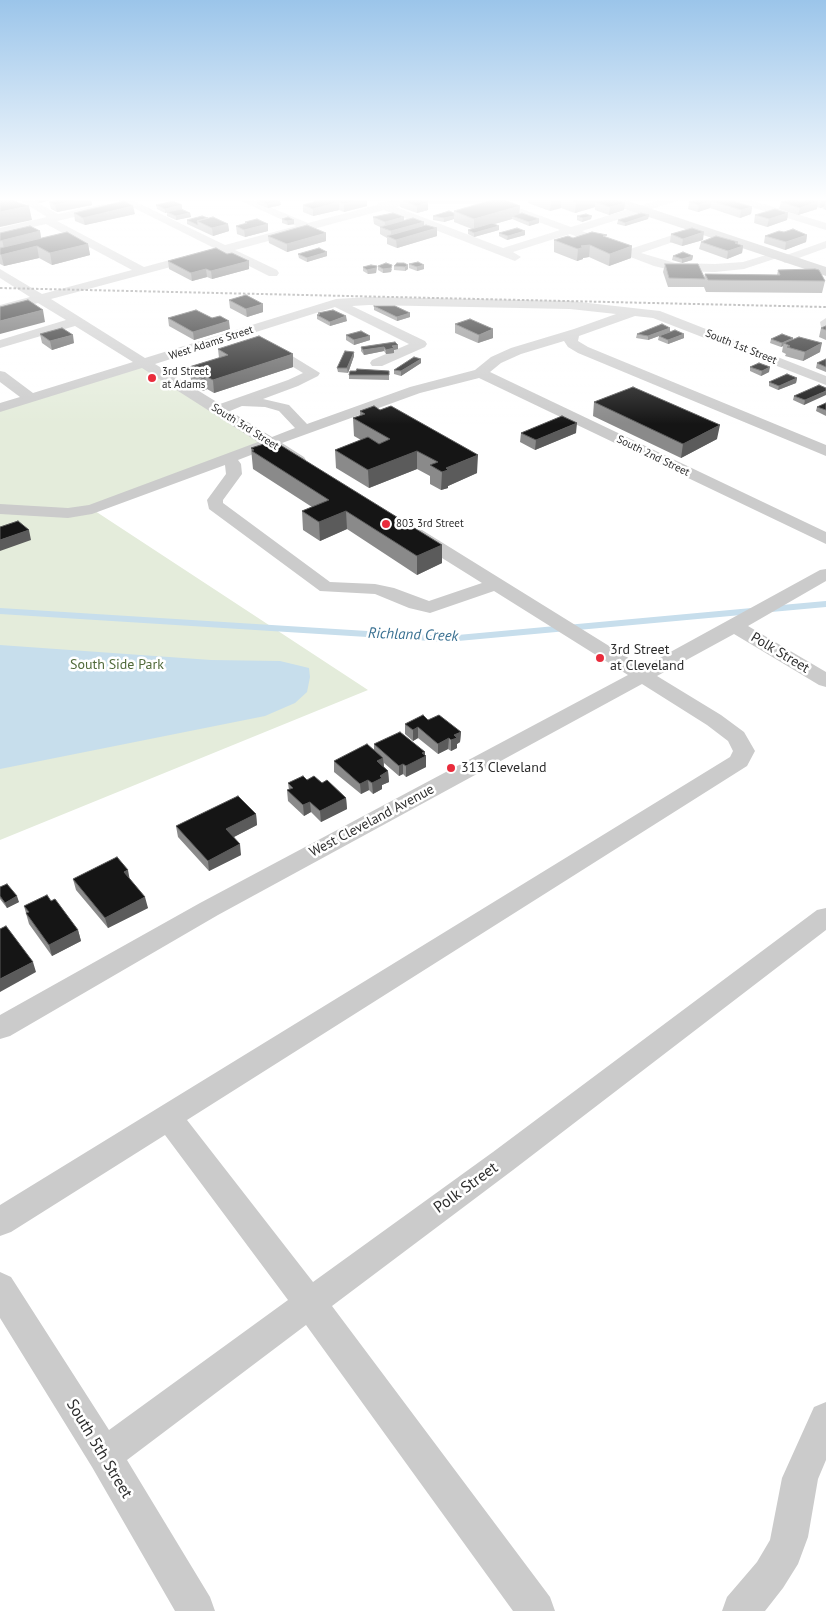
<!DOCTYPE html>
<html>
<head>
<meta charset="utf-8">
<style>
	body { margin:0 }
	canvas { display:block; background:#fff }
</style>
</head>
<body>
<canvas width="826" height="1611"></canvas>
<script>
const context = document.querySelector('canvas').getContext('2d');
context.lineJoin = 'round';
function paint(path, color) {
  context.fillStyle = color;
  context.fill(path, 'evenodd');
}
function shape(rows) {
  const path = new Path2D();
  for (const r of rows) {
    path.moveTo(r[0], r[1]);
    for (let i = 2; i < r.length; i += 2) path.lineTo(r[i], r[i + 1]);
  }
  return path;
}
function stroke(path, color, width, dash) {
  context.strokeStyle = color;
  context.lineWidth = width;
  context.lineCap = dash ? 'butt' : 'round';
  context.setLineDash(dash || []);
  context.stroke(path);
}
function write(font, color, halo, rows, align = 'center') {
  context.font = font + ' "PT Sans",sans-serif';
  context.lineWidth = 5;
  context.setLineDash([]);
  context.textBaseline = 'middle';
  context.strokeStyle = halo;
  context.fillStyle = color;
  for (const [text, x, y, turn = 0] of rows) {
    context.save();
    context.translate(x, y);
    context.rotate((+turn || 0) * Math.PI / 180);
    context.textAlign = isNaN(turn) ? turn : align;
    if (halo) context.strokeText(text, 0, 0);
    context.fillText(text, 0, 0);
    context.restore();
  }
}
paint(shape([
	[141,365,271,443,92,509,368,690,0,840,0,408]
]), '#e4ecdb');
paint(shape([
	[0,645,211,660,280,661,309,668,310,677,307,692,295,703,265,716,0,769]
]), '#c7deec');
stroke(shape([
	[771,609,826,604],
	[0,611,447,639,752,611]
]), '#c7deec', 6);
paint(shape([
	[16,198,29,198,58,214,104,204,108,205,109,207,108,209,57,221,144,267,214,248,114,198,128,198,225,245,296,226,234,198,248,198,308,223,377,205,378,203,403,198,492,198,571,227,665,198,681,198,680,200,582,231,630,249,694,228,702,228,704,230,702,232,641,253,675,263,715,264,743,262,776,252,782,255,780,257,744,269,715,272,675,271,654,266,570,234,513,252,521,257,515,261,384,210,235,250,277,270,279,273,277,276,269,276,223,253,51,299,145,358,336,299,369,297,570,301,660,311,826,376,826,385,653,318,635,316,579,336,578,341,588,347,826,445,826,456,578,353,568,347,564,341,521,354,501,363,490,372,826,532,826,544,479,378,420,393,282,443,304,457,306,460,304,463,292,463,269,448,238,460,241,464,242,474,223,500,223,503,330,582,375,584,394,588,429,601,482,583,410,538,407,534,410,530,416,529,422,530,643,667,820,570,826,569,826,581,748,626,826,672,826,687,819,685,734,634,657,676,721,715,744,732,755,751,747,766,187,1120,313,1282,493,1152,817,910,826,908,826,930,513,1170,332,1306,550,1597,555,1611,513,1611,306,1325,127,1460,210,1597,215,1611,175,1611,92,1467,0,1318,0,1272,11,1277,109,1430,288,1300,165,1135,11,1232,0,1236,0,1205,730,757,733,751,728,741,707,725,642,684,218,915,10,1036,0,1039,0,1015,200,903,628,675,494,591,430,613,409,608,375,594,320,591,209,509,207,500,226,474,225,465,92,514,68,518,0,514,0,504,68,508,89,505,258,442,142,368,0,412,0,403,20,397,0,382,0,371,5,372,33,393,133,362,75,326,0,348,0,340,66,320,38,303,0,313,0,305,30,297,0,278,0,269,42,294,132,270,46,224,0,234,0,228,47,217,16,198],
	[418,201,433,204,490,204,560,230,503,248,396,207,418,201],
	[369,305,570,309,616,314,574,329,511,348,491,357,475,370,410,387,307,424,289,405,263,399,298,386,318,376,320,373,271,343,261,343,259,346,303,373,288,380,220,404,155,364,335,307,409,344,372,360,370,363,372,366,382,366,425,347,427,344,425,341,352,306,369,305],
	[242,406,265,407,279,411,295,428,272,437,230,411,242,406],
	[728,198,744,198,826,223,826,230,729,200,728,198],
	[826,241,826,248,785,263,779,259,781,257,826,241],
	[826,318,826,328,821,327,820,322,826,318],
	[826,1402,826,1460,818,1479,808,1537,798,1564,783,1588,765,1611,722,1611,727,1597,757,1562,770,1540,782,1478,814,1407,826,1402]
]), '#cbcbcb');
paint(shape([
	[600,198,619,198,826,267,826,276,601,201,600,198]
]), '#a6a6a6');
stroke(shape([
	[0,288,826,307]
]), '#838383', 2, [2.5, 2]);
paint(shape([
	[30,198,59,198,39,203],
	[65,198,91,198,92,205,57,212,51,209,49,202],
	[313,198,366,198,367,206,344,212,339,210,313,216,303,212,303,205,315,202,313,200],
	[529,198,605,198,605,200,625,203,624,210,609,215,595,210,595,207,575,213,561,208,550,211,528,203],
	[695,198,724,198,752,207,751,214,740,218,710,208,698,212,688,209,689,202,695,200],
	[805,198,826,198,826,210,823,209,824,207,820,208,817,207,817,209,798,215,779,209,781,202,803,201,805,200],
	[428,199,428,210,417,213,400,207,400,200],
	[257,200,281,205,268,208,257,204],
	[156,205,182,205,182,209,190,213,191,217,176,220,167,216,167,212,165,213,157,209],
	[454,211,520,213,539,219,539,223,529,226,512,219,494,224,499,226,499,230,474,237,468,234,468,230,472,229,454,222,454,219,444,222,433,220,433,216,454,213],
	[74,213,135,214,85,225,75,221],
	[788,213,787,220,767,227,754,223,755,215],
	[649,215,648,219,625,226,617,224,618,220],
	[577,216,591,219,582,222,577,220],
	[373,217,404,220,424,226,437,236,397,248,387,244,387,238,380,234,380,227,374,224],
	[208,218,228,224,229,231,213,236,187,224,187,220],
	[282,219,294,224,288,225,282,223],
	[245,222,268,224,268,231,245,237,237,234,236,226,245,224],
	[40,231,41,238,88,244,90,255,52,265,39,258,4,266,0,264,0,241],
	[784,232,807,235,806,242,785,250,764,243,765,236],
	[326,233,326,241,287,252,269,243,268,236],
	[499,233,525,235,507,240,499,236],
	[671,234,703,240,682,246,670,242],
	[607,237,631,258,609,266,589,257,583,258,583,259,577,261,554,252,554,240,573,238],
	[701,242,738,244,743,246,742,253,727,259,699,249],
	[327,252,327,256,307,262,299,258,298,254],
	[227,254,249,261,249,269,212,279,207,277,192,281,169,269,168,261],
	[673,256,693,256,692,260,682,263,672,260],
	[397,263,408,269,405,271,394,270,394,266],
	[409,264,424,265,424,269,417,271,409,268],
	[665,264,704,278,705,274,777,275,778,270,825,281,822,293,706,292,704,287,668,287,663,272],
	[377,266,376,273,368,274,363,271,363,267],
	[378,266,392,269,391,272,383,273,378,270],
	[229,300,263,312,247,317,230,308],
	[374,306,410,313,410,317,397,321,374,310],
	[318,313,347,321,330,326,317,319,317,315,318,315],
	[168,318,212,318,230,329,194,340,169,326],
	[455,324,493,338,478,343,455,333],
	[826,326,826,340,819,337,821,328],
	[670,328,670,332,684,338,668,344,658,340,659,336,648,340,636,338,637,334],
	[40,334,74,343,52,350,42,343],
	[346,335,370,336,370,340,354,345,346,340],
	[793,338,793,340,820,352,803,361,785,356,786,354,782,352,783,346,781,347,770,343,771,339],
	[395,342,398,349,394,350,394,353,386,354,384,351,364,355,361,351,361,347],
	[218,349,293,367,214,393,207,389,203,391,199,388,198,385,191,380,189,367,219,358],
	[354,352,354,356,348,373,338,372,337,368],
	[421,359,421,363,401,376,394,374,394,370],
	[826,359,826,372,816,368,817,363],
	[750,367,769,372,761,376,750,371],
	[389,371,389,380,349,379,349,375],
	[797,378,796,383,778,390,769,386,769,382],
	[826,388,804,405,793,400,794,396],
	[594,402,717,439,681,458,593,416],
	[826,403,826,416,816,411,817,407],
	[360,411,477,473,448,486,448,488,441,490,430,484,430,476,417,469,369,488,336,468,335,450,361,440,354,436,353,418,360,416],
	[521,433,576,433,535,450,520,442],
	[251,448,442,545,442,563,417,575,347,529,320,541,303,530,302,511,312,507,253,469],
	[428,720,461,732,460,742,457,744,457,748,451,751,448,749,438,754,418,738,413,741,405,734,405,724],
	[374,744,425,755,426,767,406,777,403,774,399,776,384,763,384,767,388,771,389,782,382,785,382,789,373,794,369,790,361,794,334,772,334,761,374,751],
	[307,780,322,783,346,798,347,809,321,822,311,812,304,816,288,801,287,790,289,790,288,783],
	[256,814,257,825,234,837,241,855,209,871,178,837,176,826],
	[73,879,130,879,148,908,108,928,76,890],
	[0,887,19,902,7,908,0,899],
	[24,906,78,930,81,941,52,956,29,924]
]), '#8a8a8a');
paint(shape([
	[9,198,14,198,16,209,29,206,32,220,0,227,0,212],
	[38,198,59,198,39,203],
	[86,198,91,198,92,205,57,212,55,205],
	[367,198,367,206,344,212,344,204],
	[558,198,561,198,561,208,550,211,551,200],
	[588,198,605,198,604,204,595,202,595,207,575,213,576,202],
	[428,199,428,210,417,213,417,206,422,201],
	[815,199,815,203,818,201,817,209,798,215,800,208],
	[826,199,826,202,825,202,824,207,820,208,821,201],
	[280,201,281,205,268,208,267,204],
	[711,201,710,208,698,212,699,205],
	[339,202,339,210,313,216,313,209],
	[625,203,624,210,609,215,610,207],
	[182,205,182,209,165,213,165,209],
	[133,206,135,214,85,225,83,218],
	[520,206,519,217,512,216,512,219,474,230,474,219],
	[752,207,751,214,740,218,741,210],
	[190,213,191,217,176,220,176,216],
	[788,213,787,220,767,227,769,219],
	[649,215,648,219,625,226,625,223],
	[454,216,454,219,444,222,444,218],
	[592,216,591,219,582,222,583,218],
	[404,217,404,225,385,230,385,222],
	[539,219,539,223,529,226,529,222],
	[294,220,294,224,288,225,287,221],
	[424,222,424,230,391,237,391,231],
	[228,224,229,231,213,236,212,228],
	[268,224,268,231,245,237,244,230],
	[499,226,499,230,474,237,474,233],
	[437,228,437,236,397,248,396,240],
	[40,231,41,239,4,248,2,240],
	[525,231,525,235,507,240,508,236],
	[704,232,703,240,682,246,683,239],
	[326,233,326,241,287,252,287,244],
	[807,235,806,242,785,250,786,242],
	[738,242,737,248,743,246,742,253,727,259,728,251,735,243],
	[88,244,90,255,52,265,50,253],
	[590,245,589,257,583,258,583,259,577,261,578,249,581,246],
	[37,246,39,258,4,266,1,255],
	[632,246,631,258,609,266,610,254],
	[327,252,327,256,307,262,307,258],
	[693,256,692,260,682,263,682,259],
	[249,261,249,269,212,279,211,271],
	[392,265,391,272,383,273,383,269],
	[408,265,408,269,405,271,405,267],
	[424,265,424,269,417,271,417,267],
	[377,266,376,273,368,274,367,270],
	[206,269,207,277,192,281,191,273],
	[263,304,263,312,247,317,246,309],
	[43,310,45,322,0,334,0,321],
	[410,313,410,317,397,321,397,317],
	[346,316,347,321,330,326,330,322],
	[229,321,230,329,194,340,193,332],
	[670,328,670,332,648,340,648,336],
	[493,329,493,338,478,343,479,335],
	[684,334,684,338,668,344,668,340],
	[73,335,74,343,52,350,50,341],
	[370,336,370,340,354,345,354,340],
	[793,338,792,342,784,343,783,346,781,347,782,343],
	[822,343,820,352,803,361,805,352],
	[398,345,398,349,394,350,394,353,386,354,386,350,392,346],
	[384,347,384,351,364,355,363,350],
	[354,352,354,356,348,373,347,368],
	[293,354,293,367,214,393,213,380],
	[421,359,421,363,401,376,401,371],
	[770,367,769,372,761,376,762,371],
	[205,376,207,389,203,391,201,377],
	[797,378,796,383,778,390,779,386],
	[826,391,826,395,804,405,805,400],
	[577,423,576,433,535,450,536,440],
	[720,425,717,439,681,458,683,444],
	[417,451,417,469,369,488,368,470],
	[478,455,477,473,448,486,448,488,441,490,442,472,446,468],
	[346,511,347,529,320,541,319,522],
	[29,530,31,540,0,551,0,540],
	[442,545,442,563,417,575,417,556],
	[418,727,418,738,413,741,413,730],
	[461,732,460,742,457,744,457,748,451,751,451,740,454,735],
	[449,738,448,749,438,754,438,744],
	[425,752,425,757,426,756,426,767,406,777,406,766,422,753],
	[383,758,384,769,377,761],
	[403,764,403,774,399,776,399,766],
	[388,771,389,782,382,785,382,789,373,794,372,783,380,776],
	[368,780,369,790,361,794,360,784],
	[346,798,347,809,321,822,320,811],
	[310,802,311,812,304,816,303,805],
	[256,814,257,825,228,840,226,829],
	[240,844,241,855,209,871,208,861],
	[128,870,130,881,124,872],
	[17,896,19,902,7,908,5,903],
	[145,897,148,908,108,928,105,918],
	[78,930,81,941,52,956,49,945],
	[33,962,36,972,0,992,0,979]
]), '#5b5b5b');
const building = shape([
	[0,198,10,198,19,203,29,206,0,212,0,198],
	[65,198,86,198,55,205,49,202,65,198],
	[264,198,274,198,280,201,267,204,257,200,264,198],
	[322,198,367,198,344,204,339,202,313,209,303,205,324,199,322,198],
	[406,198,425,198,428,199,422,201,428,202,417,206,400,200,406,198],
	[499,198,520,206,474,219,454,211,499,198],
	[545,198,558,198,551,200,545,198],
	[565,198,588,198,576,202,565,198],
	[610,198,612,198,625,203,610,207,595,202,610,198],
	[701,198,724,198,752,207,741,210,711,201,699,205,689,202,701,198],
	[792,198,803,201,809,198,826,198,826,199,821,201,815,199,813,200,818,201,800,208,781,202,792,198],
	[124,201,133,206,83,218,74,213,124,201],
	[173,201,182,205,165,209,156,205,173,201],
	[181,209,190,213,176,216,167,212,181,209],
	[775,209,788,213,769,219,755,215,775,209],
	[449,211,454,213,454,216,444,218,433,216,449,211],
	[393,213,404,217,385,222,373,217,393,213],
	[522,213,539,219,529,222,512,216,522,213],
	[641,213,649,215,625,223,618,220,641,213],
	[586,214,592,216,583,218,577,216,586,214],
	[202,216,208,218,197,221,198,225,187,220,202,216],
	[213,217,228,224,212,228,197,221,213,217],
	[288,217,294,220,287,221,282,219,288,217],
	[413,218,424,222,391,231,380,227,413,218],
	[257,219,268,224,244,230,236,226,247,223,245,222,257,219],
	[492,223,499,226,474,233,468,230,492,223],
	[307,225,326,233,287,244,268,236,307,225],
	[426,225,437,228,396,240,387,236,426,225],
	[30,226,40,231,0,241,0,233,30,226],
	[517,228,525,231,508,236,499,233,517,228],
	[692,228,704,232,683,239,671,234,692,228],
	[793,229,807,235,786,242,765,236,779,231,784,232,793,229],
	[67,232,88,244,50,253,37,246,1,255,0,254,0,248,67,232],
	[592,232,607,235,603,236,632,246,610,254,590,245,581,246,584,247,578,249,554,240,568,236,573,238,592,232],
	[716,236,738,242,735,243,743,246,728,251,701,242,716,236],
	[216,248,227,254,232,253,249,261,211,271,206,269,191,273,168,261,216,248],
	[319,248,327,252,307,258,298,254,319,248],
	[683,252,693,256,682,259,673,256,683,252],
	[418,262,424,265,417,267,409,264,418,262],
	[386,263,392,265,391,268,383,269,378,266,386,263],
	[397,263,404,263,408,265,405,267,394,266,397,263],
	[665,264,698,264,705,279,669,278,665,264],
	[371,265,377,266,376,268,367,270,363,267,371,265],
	[815,269,819,270,825,281,708,280,705,274,780,275,778,270,815,269],
	[246,295,263,304,246,309,229,300,246,295],
	[28,300,43,310,0,321,0,307,28,300],
	[374,306,395,306,410,313,397,317,374,306],
	[196,310,212,318,220,316,229,321,193,332,168,318,196,310],
	[333,310,346,316,330,322,317,315,320,314,318,313,333,310],
	[470,319,493,329,479,335,455,324,470,319],
	[662,324,670,328,648,336,637,334,662,324],
	[826,326,826,330,821,328,826,326],
	[62,328,73,335,50,341,40,334,62,328],
	[675,330,684,334,668,340,659,336,675,330],
	[361,331,370,336,354,340,346,335,361,331],
	[782,334,793,338,782,343,771,339,782,334],
	[259,336,293,354,213,380,205,376,201,377,197,375,200,374,189,367,228,355,218,349,259,336],
	[799,337,822,343,805,352,787,347,790,346,784,343,799,337],
	[395,342,398,345,392,346,394,348,386,350,384,347,363,350,361,347,395,342],
	[345,351,354,352,347,368,337,368,345,351],
	[414,357,421,359,401,371,394,370,414,357],
	[826,359,826,367,817,363,826,359],
	[759,363,770,367,762,371,750,367,759,363],
	[357,369,389,371,389,375,349,375,350,371,356,371,357,369],
	[787,374,797,378,779,386,769,382,787,374],
	[819,385,826,388,826,391,805,400,794,396,819,385],
	[633,387,720,425,683,444,594,402,633,387],
	[826,403,826,410,817,407,826,403],
	[374,406,380,410,391,406,478,455,446,468,448,470,442,472,430,465,438,462,417,451,368,470,335,450,368,437,379,444,390,439,353,418,365,414,360,411,374,406],
	[562,416,577,423,536,440,521,433,562,416],
	[277,443,442,545,417,556,346,511,319,522,302,511,329,500,252,451,254,450,251,448,264,444,268,446,277,443],
	[18,521,29,530,0,540,0,527,18,521],
	[423,715,428,720,439,715,461,732,454,735,457,738,451,740,449,738,438,744,418,727,413,730,405,724,423,715],
	[400,732,425,752,422,753,426,756,406,766,403,764,399,766,374,744,400,732],
	[367,744,383,758,377,761,388,771,380,776,382,778,372,783,368,780,360,784,334,761,367,744],
	[303,776,307,780,314,776,322,783,327,780,346,798,320,811,310,802,303,805,287,790,293,788,288,783,303,776],
	[238,796,256,814,226,829,240,844,208,861,176,826,238,796],
	[117,857,128,870,124,872,145,897,105,918,73,879,117,857],
	[7,884,17,896,5,903,0,896,0,887,7,884],
	[47,895,51,901,55,899,78,930,49,945,26,913,29,912,24,906,47,895],
	[6,926,33,962,0,979,0,929,6,926]
]);
paint(building, '#151515');
stroke(building, '#5b5b5b', 1);
const sky = context.createLinearGradient(0, 0, 0, 424);
sky.addColorStop(0, '#9bc5ea');
sky.addColorStop(0.47, '#fff');
sky.addColorStop(1, '#ffffff00');
context.fillStyle = sky;
context.fillRect(0, 0, 826, 424);
for (const [x, y, r, color] of [
	[152,378,5,"#e92c3c"],
	[386,524,5,"#e92c3c"],
	[600,658,5,"#e92c3c"],
	[451,768,5,"#e92c3c"]
]) {
  const dot = new Path2D();
  dot.arc(x, y, r, 0, 2 * Math.PI);
  context.fillStyle = color;
  context.fill(dot);
  stroke(dot, '#fff', 2);
}
write('11px', '#2e2e2e', '#fff', [
	["West Adams Street",211,343,-18],
	["South 1st Street",741,347,22],
	["South 3rd Street",245,427,32],
	["South 2nd Street",653,456,26]
]);
write('11px', '#2e2e2e', '#fff', [
	["3rd Street",162,372],
	["at Adams",162,385],
	["803 3rd Street",396,524]
], 'left');
write('14px', '#2e2e2e', '#fff', [
	["3rd Street",610,650],
	["at Cleveland",610,666],
	["313 Cleveland",461,768]
], 'left');
write('14px', '#2e2e2e', '#fff', [
	["Polk Street",780,653,31],
	["West Cleveland Avenue",372,821,-28]
]);
write('14px', '#516a3a', '#fff', [
	["South Side Park",117,665]
]);
write('italic 15px', '#3a7192', '#fff', [
	["Richland Creek",413,635,2]
]);
write('16px', '#2e2e2e', '#fff', [
	["Polk Street",466,1188,-36],
	["South 5th Street",99,1449,59]
]);
</script>
</body>
</html>
